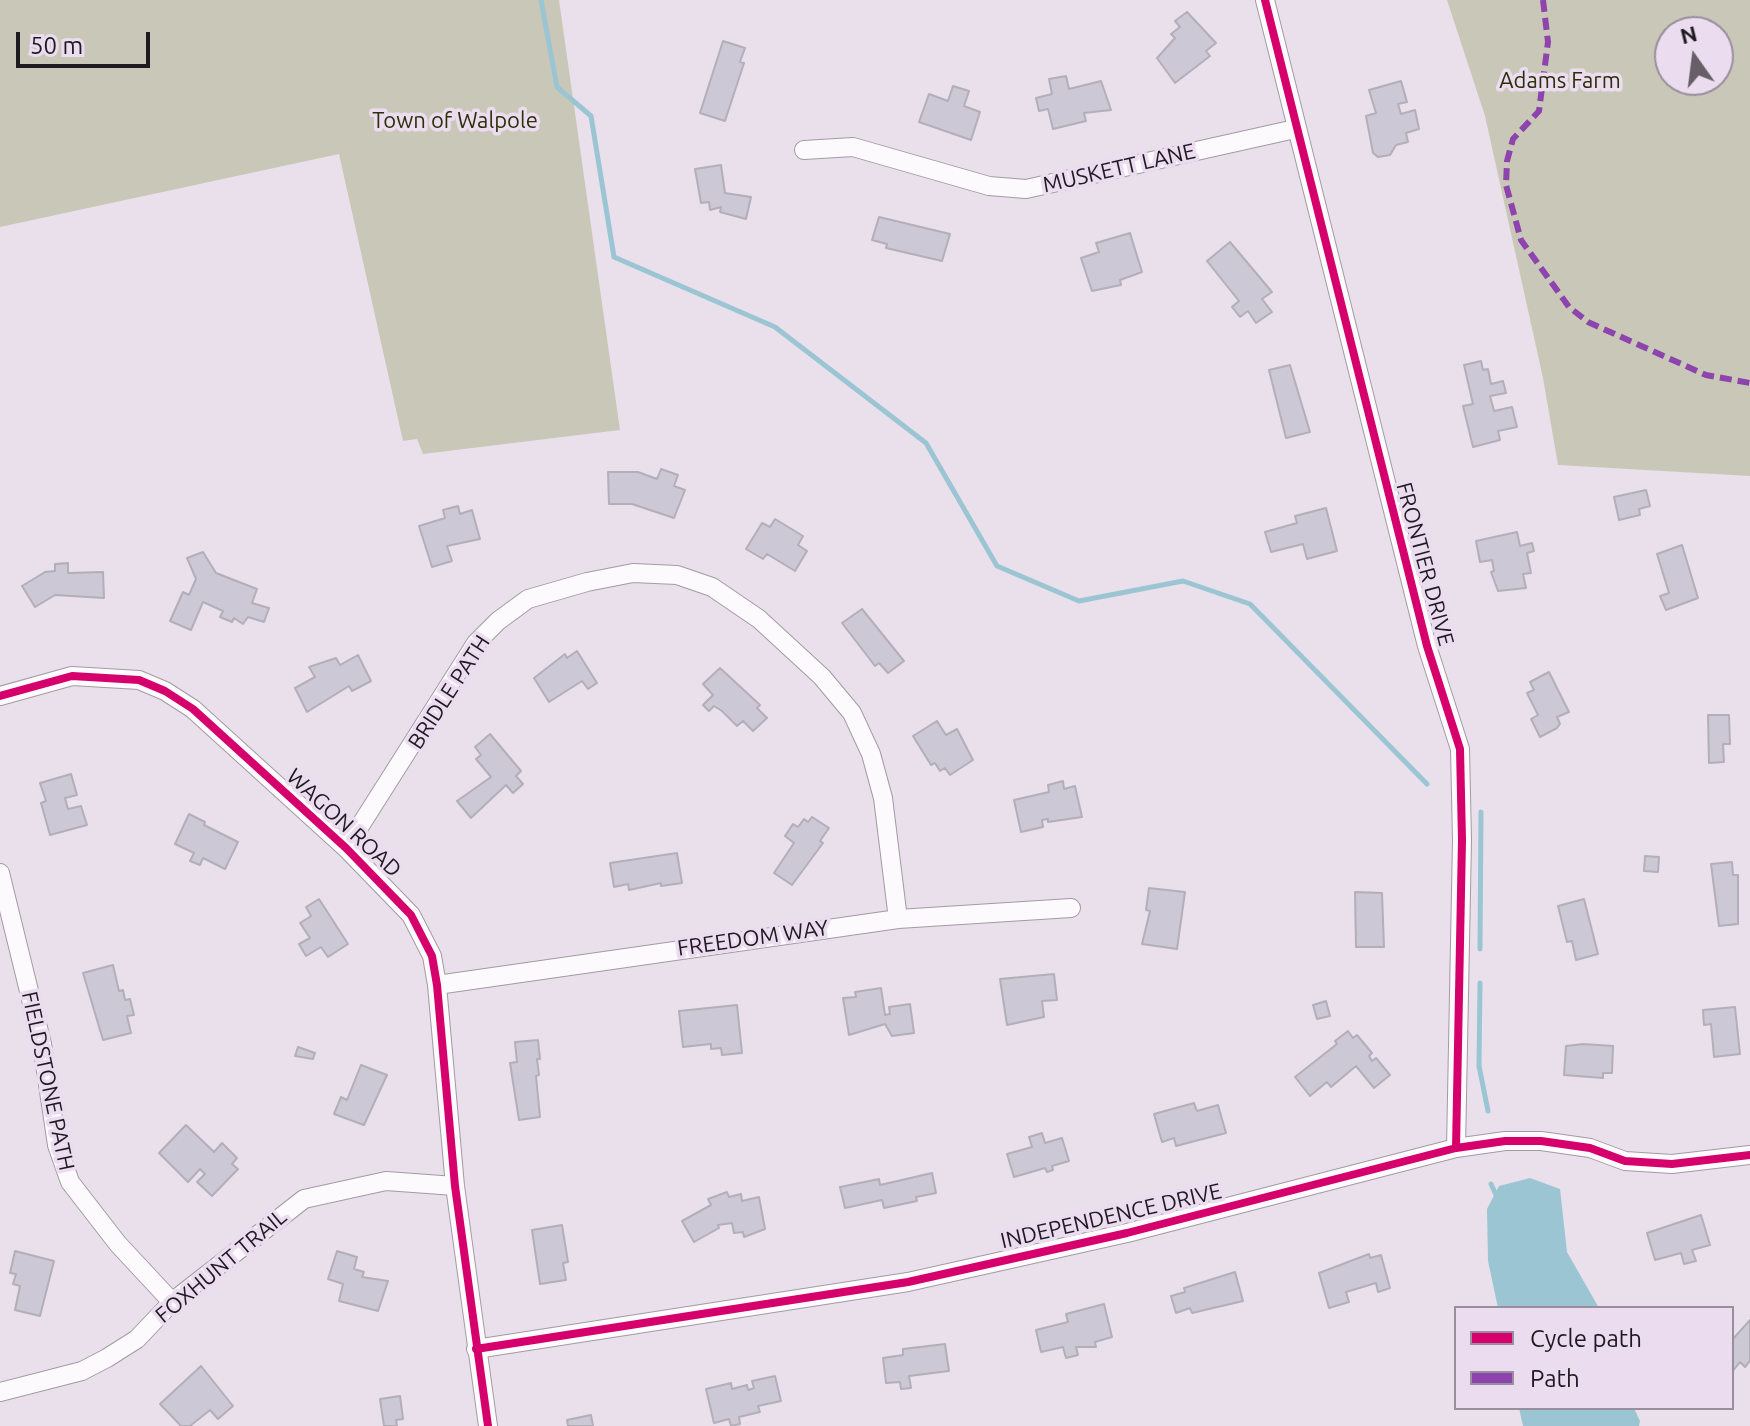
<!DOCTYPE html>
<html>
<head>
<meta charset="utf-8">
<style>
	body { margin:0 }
	#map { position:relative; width:1750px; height:1426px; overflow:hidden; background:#e9e0ec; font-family:Ubuntu,sans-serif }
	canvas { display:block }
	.legend { position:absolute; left:1454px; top:1306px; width:280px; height:104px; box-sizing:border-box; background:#ebdcf0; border:2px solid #998e9d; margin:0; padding:10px 14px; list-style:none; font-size:24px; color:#1f1920 }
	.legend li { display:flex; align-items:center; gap:16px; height:40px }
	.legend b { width:40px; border:2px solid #998e9d }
	.north { position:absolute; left:1654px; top:16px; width:80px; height:80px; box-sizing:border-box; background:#ebdcf0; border:2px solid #998e9d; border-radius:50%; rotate:346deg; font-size:22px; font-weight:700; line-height:32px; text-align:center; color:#1f1920 }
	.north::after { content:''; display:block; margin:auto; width:28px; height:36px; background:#665f67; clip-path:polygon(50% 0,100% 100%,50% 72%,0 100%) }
	.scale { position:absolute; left:16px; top:32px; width:134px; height:36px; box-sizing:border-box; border:4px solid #1f1920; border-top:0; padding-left:10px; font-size:24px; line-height:28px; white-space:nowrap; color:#1f1920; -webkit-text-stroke:6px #ebdcf0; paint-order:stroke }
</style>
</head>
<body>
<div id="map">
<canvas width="1750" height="1426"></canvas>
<ul class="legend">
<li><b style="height:10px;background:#d6006c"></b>Cycle path</li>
<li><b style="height:10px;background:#8e44ad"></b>Path</li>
</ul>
<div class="north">N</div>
<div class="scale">50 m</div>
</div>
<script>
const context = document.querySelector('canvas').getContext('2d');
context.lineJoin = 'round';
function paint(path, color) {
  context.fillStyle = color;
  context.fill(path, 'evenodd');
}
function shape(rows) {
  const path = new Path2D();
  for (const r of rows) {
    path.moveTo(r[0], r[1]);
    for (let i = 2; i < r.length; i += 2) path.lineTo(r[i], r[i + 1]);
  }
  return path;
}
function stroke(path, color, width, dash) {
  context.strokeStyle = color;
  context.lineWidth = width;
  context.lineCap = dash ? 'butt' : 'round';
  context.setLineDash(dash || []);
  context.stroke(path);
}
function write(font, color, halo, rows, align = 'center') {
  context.font = font + ' Ubuntu,sans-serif';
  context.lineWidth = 7;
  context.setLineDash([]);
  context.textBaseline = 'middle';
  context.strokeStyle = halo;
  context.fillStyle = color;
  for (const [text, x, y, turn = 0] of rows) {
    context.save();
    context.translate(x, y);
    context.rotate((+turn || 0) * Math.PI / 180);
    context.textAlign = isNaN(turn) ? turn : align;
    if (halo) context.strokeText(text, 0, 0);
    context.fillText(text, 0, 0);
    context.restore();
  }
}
paint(shape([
	[0,0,559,0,620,430,423,454,417,439,403,441,339,154,0,227],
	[1447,0,1750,0,1750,476,1558,465,1543,378,1485,116],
	[1718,32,1718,80,1670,80,1670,32]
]), '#c9c8b8');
paint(shape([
	[1530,1178,1560,1189,1567,1252,1599,1308,1498,1308,1488,1261,1487,1209,1499,1186],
	[1519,1408,1634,1408,1640,1421,1639,1426,1523,1426]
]), '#9cc5d3');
stroke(shape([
	[541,0,557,87,591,116,614,257,775,327,926,443,997,566,1079,601,1183,581,1250,604,1427,784],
	[1480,949,1481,812],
	[1480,983,1479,1066,1488,1111],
	[1491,1184,1497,1197]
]), '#9cc5d3', 5);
const building = shape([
	[1187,12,1216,43,1206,51,1210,56,1175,83,1157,58,1175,38,1171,34,1180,27,1175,21,1187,12],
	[723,41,745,48,740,62,744,63,725,121,700,113,723,41],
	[1066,76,1069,89,1101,81,1111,110,1084,113,1086,121,1053,129,1048,109,1039,111,1036,98,1052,94,1049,79,1066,76],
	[1401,81,1407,102,1398,104,1401,114,1415,110,1419,129,1406,133,1408,142,1396,145,1390,155,1378,157,1373,153,1366,116,1376,113,1369,90,1401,81],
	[953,86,969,91,964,106,980,112,971,140,919,122,929,94,948,101,953,86],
	[721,165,725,193,751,197,746,219,720,212,721,207,710,210,709,202,701,203,695,169,721,165],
	[879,217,950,234,942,261,886,248,887,244,872,240,879,217],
	[1130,233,1142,272,1120,280,1121,285,1092,291,1081,258,1099,252,1096,243,1130,233],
	[1230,242,1272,292,1262,299,1272,312,1256,323,1248,311,1240,317,1232,307,1239,301,1207,261,1230,242],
	[1481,361,1483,370,1488,369,1491,384,1503,381,1506,393,1490,396,1494,411,1512,407,1517,427,1498,431,1500,440,1473,447,1463,406,1473,404,1464,365,1481,361],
	[1290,365,1310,432,1286,438,1269,370,1290,365],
	[661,469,678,475,674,486,685,490,674,518,632,504,609,504,608,472,638,472,657,479,661,469],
	[1646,490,1650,506,1639,509,1640,515,1619,520,1614,497,1646,490],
	[458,506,460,514,472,510,480,539,447,546,452,561,432,567,419,526,445,518,443,510,458,506],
	[1326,508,1337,551,1307,559,1303,544,1271,552,1265,532,1297,523,1295,516,1326,508],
	[775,519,803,536,798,545,807,551,795,571,767,554,763,559,746,549,762,523,770,527,775,519],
	[1517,532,1520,546,1532,543,1534,551,1527,553,1531,573,1523,574,1526,588,1498,591,1491,572,1494,571,1492,560,1480,562,1476,541,1517,532],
	[1682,545,1698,598,1666,610,1660,596,1669,593,1657,554,1682,545],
	[203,552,216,573,257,589,252,603,269,608,264,622,248,617,243,624,234,618,232,622,220,617,223,611,203,602,191,630,170,621,183,592,189,595,196,579,187,558,203,552],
	[68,563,68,573,103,572,104,598,55,595,35,607,22,586,45,572,55,571,55,564,68,563],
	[862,609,904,661,888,673,879,663,875,666,842,623,862,609],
	[577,651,597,683,588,689,582,681,549,702,534,678,565,654,567,658,577,651],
	[358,655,371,681,352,691,349,686,307,712,295,688,315,677,309,667,336,658,340,665,358,655],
	[720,668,760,705,757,708,767,718,753,731,743,721,737,726,722,711,714,706,709,711,703,705,713,695,703,684,720,668],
	[1549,672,1569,712,1557,717,1560,724,1557,728,1540,737,1531,719,1538,715,1527,693,1534,690,1530,682,1549,672],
	[1708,715,1729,715,1730,744,1723,744,1724,762,1709,763,1708,715],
	[937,721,946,735,957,729,973,760,950,775,945,768,940,771,935,763,931,765,913,736,937,721],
	[490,734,521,771,516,776,523,784,513,793,506,785,471,818,457,801,491,777,476,759,481,755,475,747,490,734],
	[71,774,77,795,65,798,68,809,81,806,87,825,50,835,41,803,46,801,40,783,71,774],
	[1063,781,1064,789,1075,786,1082,817,1048,822,1048,819,1042,820,1043,827,1021,832,1014,800,1049,792,1048,785,1063,781],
	[189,814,205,822,204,825,238,842,225,869,203,858,200,865,190,861,194,853,175,844,189,814],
	[812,817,829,828,820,841,823,843,792,885,774,873,794,843,785,836,793,824,798,827,804,819,808,822,812,817],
	[677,853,682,883,661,886,661,883,629,890,628,884,614,887,610,863,677,853],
	[1645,856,1659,857,1658,872,1644,871,1645,856],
	[1732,862,1733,875,1738,875,1738,924,1719,926,1711,864,1732,862],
	[1149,888,1185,892,1177,949,1142,944,1150,911,1146,910,1149,888],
	[1355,892,1382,893,1384,947,1356,947,1355,892],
	[319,899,348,944,328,957,321,947,306,956,299,944,310,938,300,923,311,916,306,907,319,899],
	[1584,899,1598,954,1576,960,1572,941,1567,942,1558,906,1584,899],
	[113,965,119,991,123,990,125,1000,130,999,134,1015,127,1016,131,1033,103,1040,83,973,113,965],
	[1054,974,1057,1000,1042,1001,1044,1017,1007,1025,1000,979,1054,974],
	[881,988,885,1015,890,1014,889,1007,910,1004,914,1033,892,1036,885,1024,849,1035,843,998,856,997,855,992,881,988],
	[1326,1001,1330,1016,1317,1019,1313,1005,1326,1001],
	[737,1005,742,1053,722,1055,721,1048,711,1049,711,1044,683,1047,679,1011,737,1005],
	[1735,1007,1740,1054,1714,1057,1711,1024,1704,1025,1703,1010,1735,1007],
	[1348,1031,1353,1038,1357,1035,1372,1053,1369,1056,1372,1061,1376,1058,1390,1075,1374,1088,1356,1066,1331,1087,1327,1082,1310,1096,1295,1077,1337,1044,1335,1041,1348,1031],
	[538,1040,540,1059,537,1059,539,1075,536,1076,540,1117,519,1120,510,1063,517,1062,515,1042,538,1040],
	[1583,1044,1613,1046,1612,1073,1603,1073,1603,1078,1564,1075,1566,1046,1583,1044],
	[298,1047,315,1053,313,1059,295,1056,298,1047],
	[361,1065,387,1075,364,1125,334,1114,341,1097,347,1100,361,1065],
	[1194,1103,1197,1111,1218,1105,1226,1133,1176,1146,1174,1138,1162,1142,1154,1114,1194,1103],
	[186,1125,214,1152,222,1143,237,1158,232,1164,238,1169,212,1196,197,1182,205,1174,200,1169,188,1182,159,1153,186,1125],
	[1042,1133,1045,1143,1062,1138,1069,1161,1052,1166,1053,1170,1047,1172,1045,1168,1014,1177,1007,1154,1032,1147,1029,1137,1042,1133],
	[932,1173,936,1193,916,1197,917,1201,884,1208,882,1200,845,1208,840,1187,879,1179,880,1185,932,1173],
	[727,1192,729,1197,741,1194,742,1201,759,1197,765,1229,744,1237,743,1232,734,1233,732,1223,718,1225,719,1228,694,1242,682,1221,711,1205,708,1199,727,1192],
	[1701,1215,1710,1245,1692,1250,1696,1261,1684,1264,1681,1253,1655,1260,1647,1233,1701,1215],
	[562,1225,568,1262,563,1263,566,1280,540,1284,532,1230,562,1225],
	[15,1251,54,1261,40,1316,15,1310,20,1286,13,1284,16,1274,10,1273,15,1251],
	[337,1251,357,1257,354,1269,364,1272,362,1277,388,1281,378,1311,339,1301,343,1284,328,1279,337,1251],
	[1369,1254,1370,1258,1381,1255,1390,1288,1378,1292,1376,1283,1346,1292,1349,1302,1329,1308,1319,1273,1369,1254],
	[1235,1272,1243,1301,1192,1313,1190,1308,1176,1313,1171,1296,1185,1292,1184,1288,1235,1272],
	[1104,1304,1112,1337,1095,1342,1096,1347,1076,1347,1078,1355,1066,1358,1063,1347,1041,1352,1036,1330,1068,1322,1066,1314,1104,1304],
	[1750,1320,1750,1361,1745,1367,1740,1362,1732,1372,1732,1340,1750,1320],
	[945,1344,949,1371,909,1376,911,1388,901,1389,900,1382,886,1383,883,1358,903,1355,903,1349,945,1344],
	[201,1366,233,1406,218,1419,210,1410,190,1426,181,1426,160,1404,201,1366],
	[775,1376,781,1401,758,1406,760,1412,739,1417,740,1424,731,1426,729,1419,714,1423,706,1389,731,1383,732,1389,747,1385,748,1390,754,1388,752,1381,775,1376],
	[400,1396,403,1419,396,1420,397,1426,384,1426,380,1399,400,1396],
	[591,1415,593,1426,568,1426,567,1420,591,1415]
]);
paint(building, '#ccc8d5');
stroke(building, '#b3afb8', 2);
const minor = shape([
	[1265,0,1427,646,1460,749,1462,840,1456,1148],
	[804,150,853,147,989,186,1026,189,1295,129],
	[0,696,72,676,139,680,165,691,193,709,346,848,411,915,432,956,437,985,455,1186,488,1426],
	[346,848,476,643,498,621,528,599,587,582,633,573,677,575,712,587,759,619,822,677,852,713,871,754,883,798,898,919],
	[0,873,42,1044,57,1145,70,1182,118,1244,172,1302],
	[437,985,898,919,1071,908],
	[476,1349,908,1282,1127,1233,1456,1148,1505,1141,1541,1141,1590,1148,1625,1161,1672,1164,1750,1155],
	[0,1392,82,1371,107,1358,137,1339,172,1302,304,1199,386,1181,455,1186]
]);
stroke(minor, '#a29ba3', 20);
stroke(minor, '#fcfafc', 18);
stroke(shape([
	[1543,0,1548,42,1539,111,1513,139,1507,161,1506,185,1521,240,1569,307,1588,322,1706,375,1750,383]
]), '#8e44ad', 6, [12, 6]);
stroke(shape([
	[1265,0,1427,646,1460,749,1462,840,1456,1148],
	[0,696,72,676,139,680,165,691,193,709,346,848,411,915,432,956,437,985,455,1186,488,1426],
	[476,1349,908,1282,1127,1233,1456,1148,1505,1141,1541,1141,1590,1148,1625,1161,1672,1164,1750,1155]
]), '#d6006c', 8);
write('22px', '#2d3008', '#ebdcf0', [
	["Adams Farm",1560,81],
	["Town of Walpole",455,121]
]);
write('22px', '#1f1920', '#ebdcf0', [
	["MUSKETT LANE",1119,168,-13],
	["FRONTIER DRIVE",1425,564,75],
	["BRIDLE PATH",449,692,-57],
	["WAGON ROAD",344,823,43],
	["FREEDOM WAY",753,938,-8],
	["FIELDSTONE PATH",48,1081,78],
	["INDEPENDENCE DRIVE",1111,1216,-13],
	["FOXHUNT TRAIL",221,1266,-40]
]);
</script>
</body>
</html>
